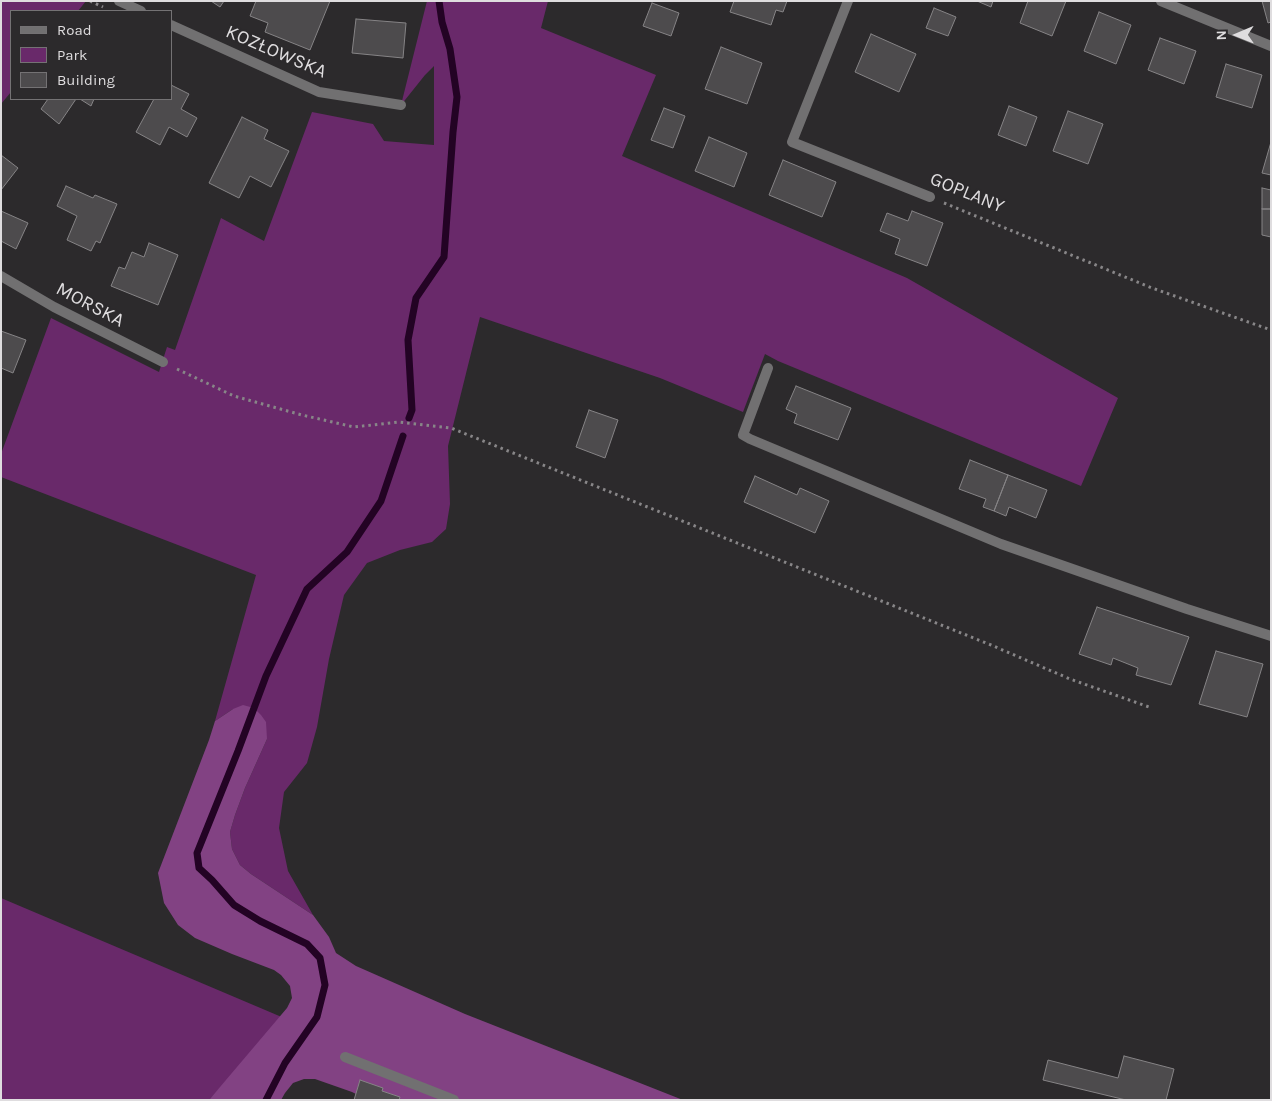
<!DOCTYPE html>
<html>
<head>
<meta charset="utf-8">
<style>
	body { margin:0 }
	#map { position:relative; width:1272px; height:1101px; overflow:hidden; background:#2c2a2c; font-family:Karla,sans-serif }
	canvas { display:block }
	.frame { position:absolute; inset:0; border:2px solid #dfdddf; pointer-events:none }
	.legend { position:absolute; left:10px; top:10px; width:162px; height:90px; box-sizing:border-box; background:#2c2a2c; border:1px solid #747274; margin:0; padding:6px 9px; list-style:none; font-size:15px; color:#dfdddf }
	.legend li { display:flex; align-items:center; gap:10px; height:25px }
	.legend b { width:25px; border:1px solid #747274 }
	.north { position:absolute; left:1212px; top:10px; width:50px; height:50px; -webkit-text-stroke:4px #2c2a2c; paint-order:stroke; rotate:269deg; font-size:14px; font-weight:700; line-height:20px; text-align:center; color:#dfdddf }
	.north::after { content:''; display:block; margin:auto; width:18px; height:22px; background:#dfdddf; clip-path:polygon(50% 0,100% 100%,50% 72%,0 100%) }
</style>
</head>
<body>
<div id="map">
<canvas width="1272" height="1101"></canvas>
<div class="frame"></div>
<ul class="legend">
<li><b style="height:6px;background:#717071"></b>Road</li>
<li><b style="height:14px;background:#69296a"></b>Park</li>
<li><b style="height:14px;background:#4d4b4d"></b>Building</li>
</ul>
<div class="north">N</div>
</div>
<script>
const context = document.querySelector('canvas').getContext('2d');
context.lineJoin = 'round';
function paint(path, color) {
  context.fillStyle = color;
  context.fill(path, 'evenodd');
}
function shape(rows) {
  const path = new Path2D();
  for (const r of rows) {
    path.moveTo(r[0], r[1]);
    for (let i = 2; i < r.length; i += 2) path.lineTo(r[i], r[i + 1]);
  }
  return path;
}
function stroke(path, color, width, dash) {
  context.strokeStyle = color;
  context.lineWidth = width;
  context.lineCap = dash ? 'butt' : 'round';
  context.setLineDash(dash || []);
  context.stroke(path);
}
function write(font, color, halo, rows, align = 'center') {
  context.font = font + ' Karla,sans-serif';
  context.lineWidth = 4;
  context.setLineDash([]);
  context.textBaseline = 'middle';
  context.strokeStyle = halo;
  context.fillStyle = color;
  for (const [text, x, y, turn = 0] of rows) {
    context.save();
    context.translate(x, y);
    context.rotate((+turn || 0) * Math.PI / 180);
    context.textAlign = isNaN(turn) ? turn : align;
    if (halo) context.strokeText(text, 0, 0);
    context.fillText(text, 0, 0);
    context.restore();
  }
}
paint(shape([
	[1,1,86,1,78,11,11,11,11,92,1,104],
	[427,1,548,1,541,28,656,75,622,156,907,278,1118,398,1081,486,778,361,765,354,743,412,660,378,480,317,448,446,450,504,446,529,432,542,400,550,367,563,344,595,329,659,317,727,307,763,284,792,279,828,288,871,313,915,251,874,240,865,232,849,230,832,235,815,245,788,267,739,233,709,215,721,256,575,1,477,1,454,51,318,159,372,167,347,175,350,221,218,264,241,312,112,373,124,384,141,434,145,434,66,425,75,401,105],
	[1,898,284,1018,209,1100,1,1100]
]), '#69296a');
paint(shape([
	[243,705,254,708,261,715,266,722,267,739,245,788,235,815,230,832,232,849,240,865,251,874,313,915,329,937,336,953,356,966,465,1014,683,1100,368,1100,352,1092,315,1079,304,1079,293,1083,285,1093,281,1100,209,1100,287,1008,292,998,290,986,281,975,274,970,232,954,195,938,178,925,164,903,158,873,209,740,215,721,233,709]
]), '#824283');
stroke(shape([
	[409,418,412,410,408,340,416,298,444,257,453,132,457,97,450,49,442,22,439,1],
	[266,1100,285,1063,317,1017,325,985,320,958,307,944,260,921,234,905,212,880,199,868,197,853,238,751,266,676,307,589,347,552,381,501,403,436]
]), '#230324', 7);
const building = shape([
	[211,1,224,1,220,7,211,1],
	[256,1,330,1,310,50,265,32,268,23,250,16,256,1],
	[734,1,787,1,783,12,776,10,771,25,730,12,734,1],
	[977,1,993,1,991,7,977,1],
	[1028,1,1066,1,1052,36,1020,23,1028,1],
	[1262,1,1271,1,1271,22,1268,23,1262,1],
	[652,3,679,13,671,36,643,26,652,3],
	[934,8,956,17,948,36,926,28,934,8],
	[1099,12,1131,25,1116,64,1084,51,1099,12],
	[356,19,406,23,403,58,352,53,356,19],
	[871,34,916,54,899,92,855,72,871,34],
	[1160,38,1196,51,1184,84,1148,70,1160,38],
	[721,47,762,63,747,104,705,89,721,47],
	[1226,64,1262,75,1252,108,1216,97,1226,64],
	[171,85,189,94,181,109,197,118,187,137,169,127,160,145,136,132,154,99,171,99,171,85],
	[48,99,76,99,59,124,41,109,48,99],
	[80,99,94,99,91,106,80,99],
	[1009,106,1037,117,1026,146,998,135,1009,106],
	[664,108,685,116,673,148,651,140,664,108],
	[1068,111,1103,124,1088,164,1053,151,1068,111],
	[242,117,268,130,264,139,289,151,271,187,250,176,239,198,209,183,242,117],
	[709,137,747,153,734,187,695,171,709,137],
	[1271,142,1271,175,1262,173,1271,142],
	[1,155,18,168,1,190,1,155],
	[783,160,836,182,822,217,769,195,783,160],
	[66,186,93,198,95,195,117,204,100,243,96,241,91,251,67,240,77,216,57,206,66,186],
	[1262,188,1271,190,1271,209,1262,209,1262,188],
	[1262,209,1271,209,1271,237,1262,235,1262,209],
	[1,211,28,223,16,249,1,241,1,211],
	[912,211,943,223,927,266,895,254,900,239,880,231,887,213,908,221,912,211],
	[149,243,178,255,158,305,111,286,119,267,125,269,132,252,144,257,149,243],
	[1,331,26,340,13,373,1,368,1,331],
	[796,386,851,408,838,440,794,423,797,414,786,409,796,386],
	[589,410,618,420,605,458,576,447,589,410],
	[970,460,1008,475,994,511,983,507,986,499,959,489,970,460],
	[1008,475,1047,490,1036,518,1009,507,1006,516,994,511,1008,475],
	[755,476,797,495,800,488,829,501,815,533,744,502,755,476],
	[1097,607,1189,637,1171,685,1136,675,1138,668,1113,658,1111,665,1079,654,1097,607],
	[1216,651,1263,664,1247,717,1199,704,1216,651],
	[1124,1056,1174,1069,1166,1100,1126,1100,1043,1080,1048,1060,1118,1078,1124,1056],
	[360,1080,383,1088,382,1091,400,1097,399,1100,354,1100,360,1080]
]);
paint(building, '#4d4b4d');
stroke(building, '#868486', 1);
stroke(shape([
	[90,1,103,7],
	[944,203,1152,288,1271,330],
	[177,369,234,396,302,415,354,427,399,422,451,428,991,645,1070,679,1149,707]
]), '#888688', 3, [2.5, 4]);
stroke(shape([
	[768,368,743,435,750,439,1001,544,1187,609,1271,636],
	[345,1057,454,1100]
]), '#717071', 10);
stroke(shape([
	[119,1,141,11],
	[848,1,792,142,930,197],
	[1161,1,1271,46],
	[171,25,319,92,401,105],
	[1,276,54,307,163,362]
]), '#717071', 10);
write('19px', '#dfdddf', '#2c2a2c', [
	["KOZŁOWSKA",276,52,23],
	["GOPLANY",967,193,22],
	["MORSKA",90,305,28]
]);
</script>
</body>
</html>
